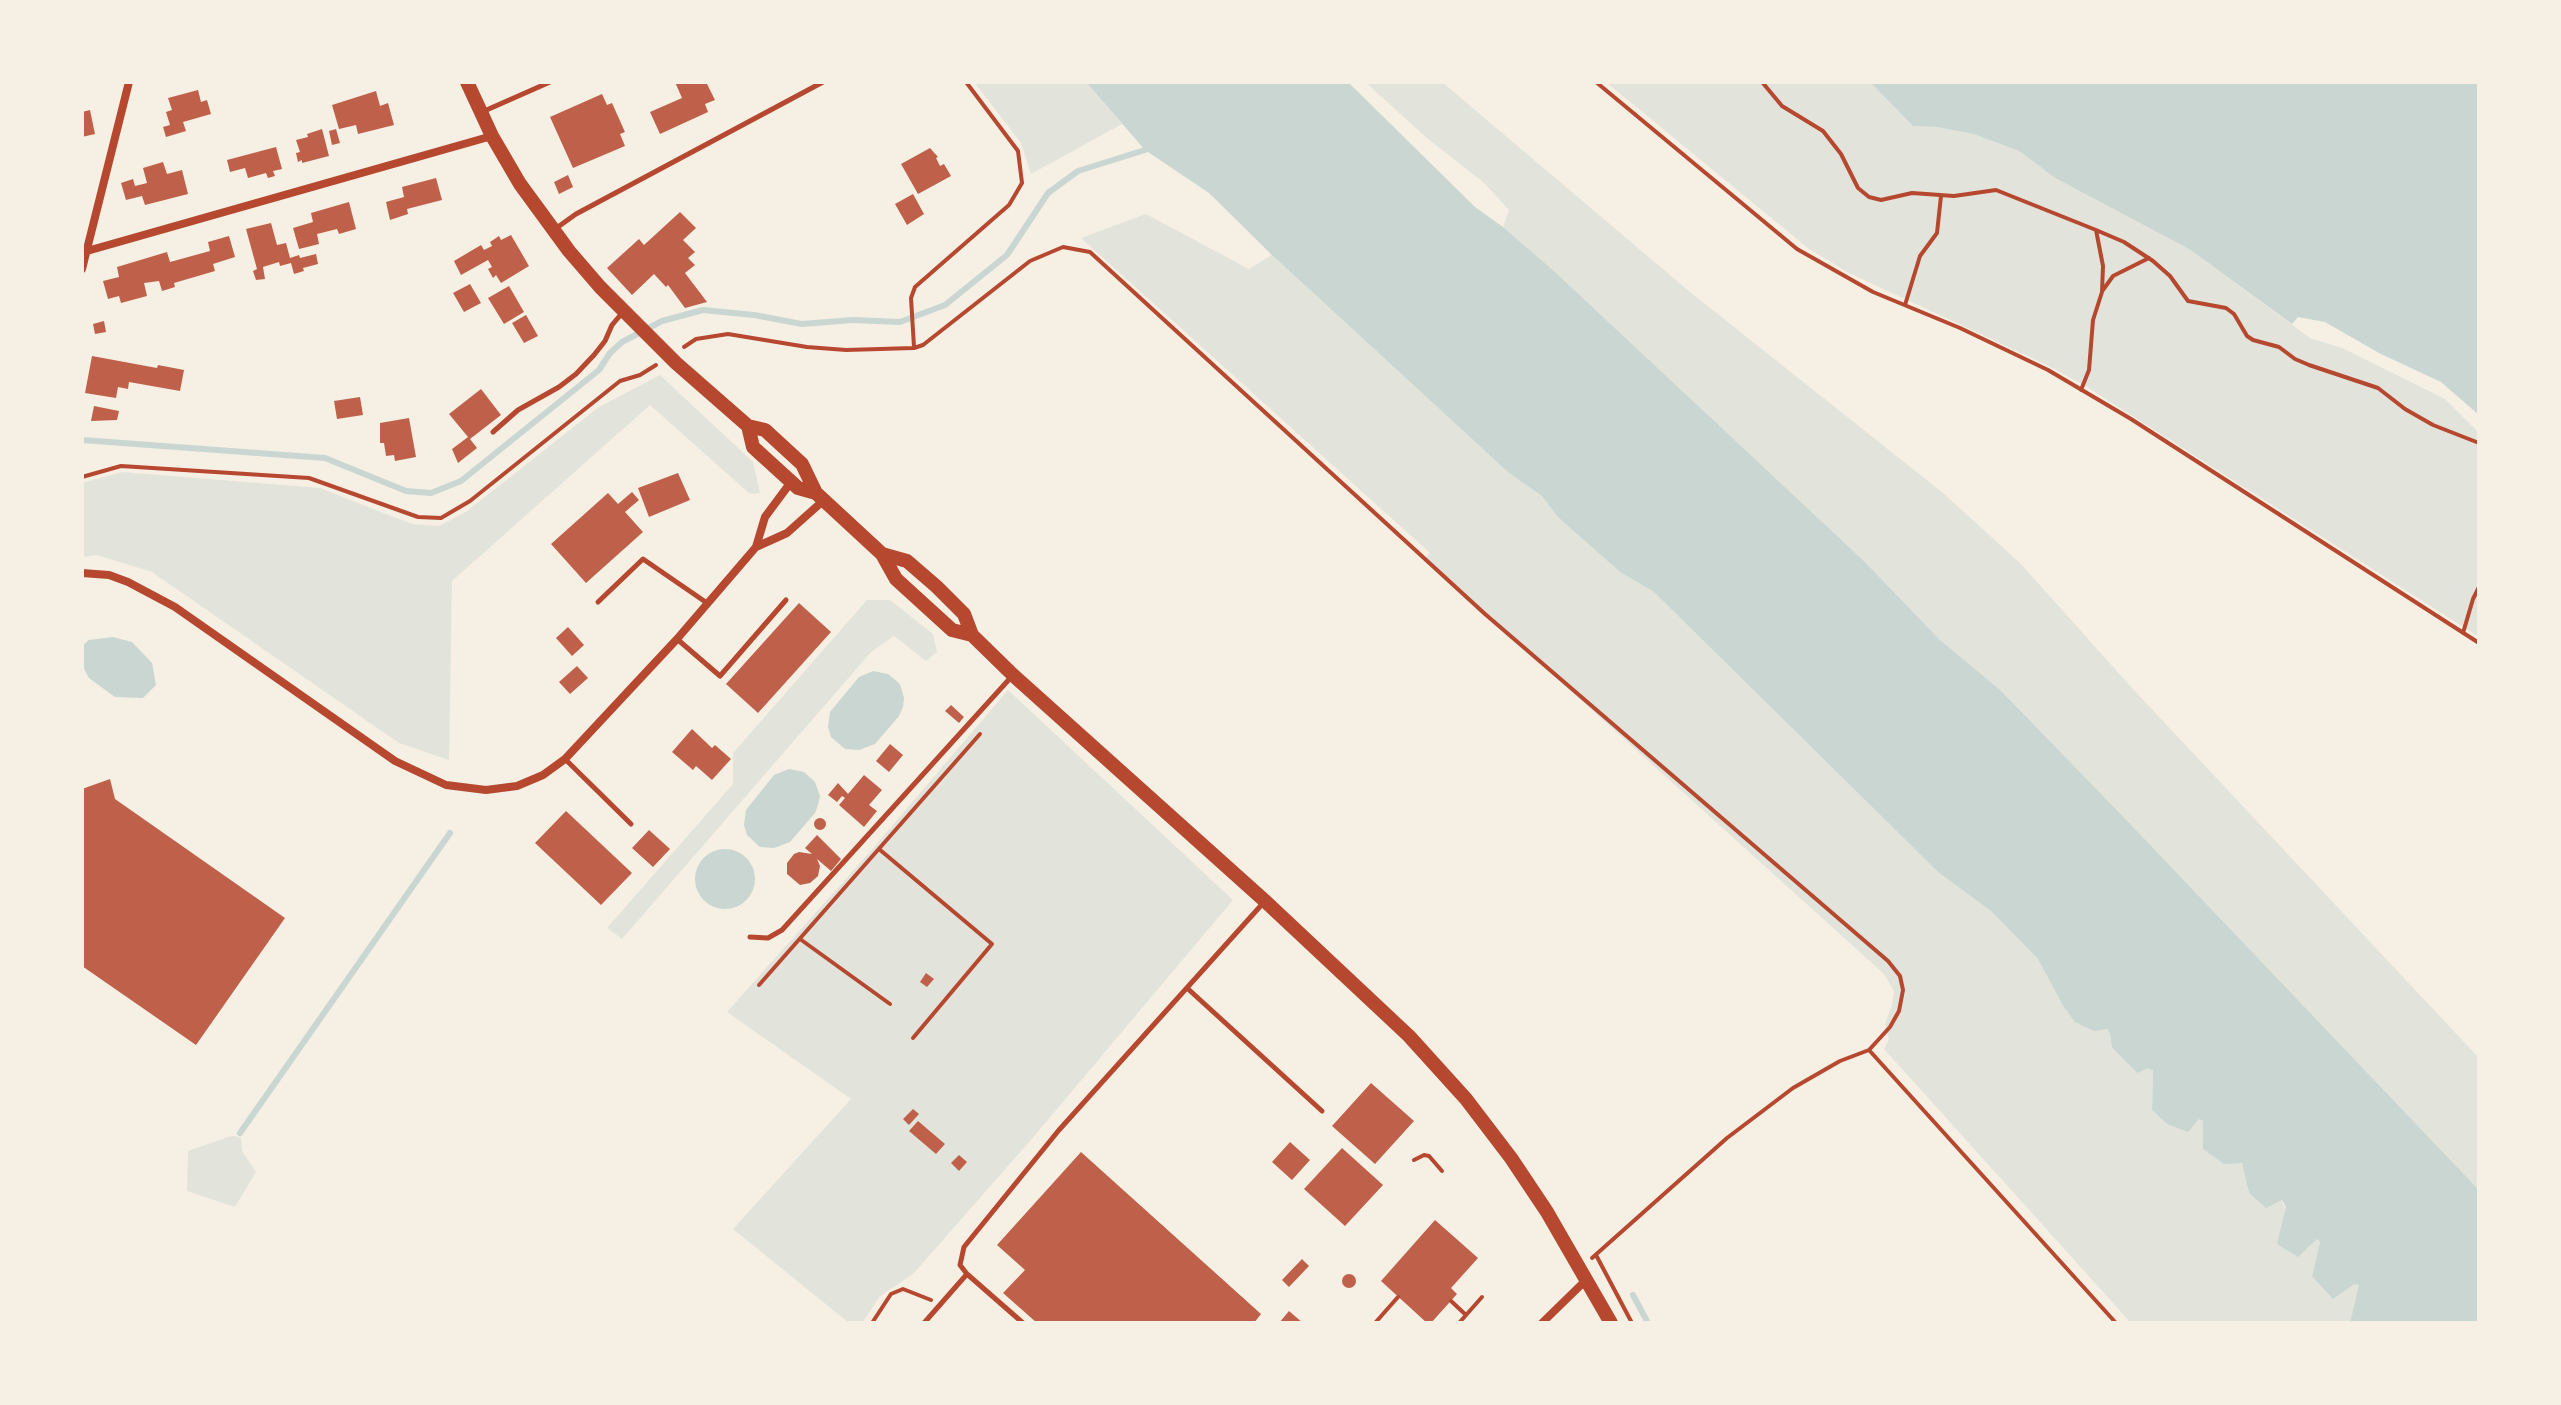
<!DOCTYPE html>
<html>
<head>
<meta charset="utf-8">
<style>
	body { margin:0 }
	#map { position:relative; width:2561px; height:1405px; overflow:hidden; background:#f6efe4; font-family:"PT Sans Narrow",sans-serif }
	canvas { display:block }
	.frame { position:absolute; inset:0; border:84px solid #f6efe4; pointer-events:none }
</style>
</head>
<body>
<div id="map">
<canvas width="2561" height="1405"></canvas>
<div class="frame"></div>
</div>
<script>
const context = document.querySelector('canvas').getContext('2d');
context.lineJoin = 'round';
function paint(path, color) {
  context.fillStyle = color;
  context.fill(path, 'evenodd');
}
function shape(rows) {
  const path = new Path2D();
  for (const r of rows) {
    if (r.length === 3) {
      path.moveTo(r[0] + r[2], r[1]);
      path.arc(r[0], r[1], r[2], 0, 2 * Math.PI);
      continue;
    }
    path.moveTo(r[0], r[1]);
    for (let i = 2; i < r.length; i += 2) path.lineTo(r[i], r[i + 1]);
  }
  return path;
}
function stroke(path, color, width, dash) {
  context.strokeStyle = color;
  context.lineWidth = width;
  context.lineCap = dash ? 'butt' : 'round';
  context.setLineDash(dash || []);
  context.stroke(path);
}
paint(shape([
	[974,82,1086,82,1122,124,1031,174,1021,143],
	[1365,82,1442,82,1690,292,1943,493,2020,563,2132,688,2479,1058,2479,1190,2135,829,1940,640,1864,561,1554,271,1503,227,1509,210,1483,182,1428,139],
	[1606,82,1870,82,1913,126,1937,127,1973,134,2019,151,2055,178,2189,249,2310,338,2342,348,2445,399,2479,433,2479,637,2087,387,2049,366,1849,273,1809,249],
	[1146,214,1249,269,1272,255,1509,473,1542,496,1559,517,1620,572,1654,592,1938,872,1991,911,2038,959,2062,1004,2107,1029,2110,1032,2112,1049,2137,1073,2148,1067,2153,1071,2152,1110,2167,1124,2199,1118,2203,1121,2203,1149,2242,1163,2249,1193,2265,1207,2281,1200,2306,1250,2316,1238,2320,1242,2312,1276,2360,1285,2350,1323,2131,1323,1884,1049,1889,1039,1885,1024,1892,1005,1894,991,1884,974,1425,559,1430,553,1081,238],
	[660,375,753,462,760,493,750,494,650,405,452,581,449,760,399,743,152,572,97,555,82,557,82,483,122,472,320,488,412,524,439,526,467,511,599,407],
	[867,600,890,600,933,634,937,652,926,661,894,636,871,652,622,939,607,928,733,784,733,753],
	[1008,690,1233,900,1030,1141,913,1274,880,1296,862,1323,849,1323,733,1229,851,1099,727,1012,868,854],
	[231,1136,241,1137,242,1151,256,1172,235,1207,187,1191,188,1151]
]), '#e2e4dc');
paint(shape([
	[1086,82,1348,82,1475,207,1503,227,1554,271,1864,561,1940,640,2000,690,2135,829,2479,1190,2479,1323,2350,1323,2359,1285,2354,1284,2333,1299,2312,1276,2320,1242,2317,1239,2298,1257,2277,1244,2286,1207,2282,1200,2266,1208,2249,1193,2242,1163,2224,1164,2203,1149,2203,1121,2199,1119,2188,1132,2167,1124,2152,1110,2153,1071,2148,1068,2137,1073,2112,1048,2110,1033,2107,1029,2094,1031,2075,1022,2062,1004,2038,959,1991,911,1938,872,1654,592,1620,572,1558,517,1542,496,1509,473,1272,255,1209,193,1145,150],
	[1870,82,2479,82,2479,415,2441,382,2379,353,2325,322,2298,317,2292,324,2189,249,2055,178,2019,151,1973,134,1937,127,1913,126],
	[113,637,132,642,152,663,156,685,143,698,115,697,89,678,82,665,82,646,89,640],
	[873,671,888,674,900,684,904,698,903,707,899,716,875,744,859,750,845,749,831,737,828,727,830,712,859,677],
	[789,769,804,772,815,782,820,796,818,805,815,813,790,842,774,848,760,847,747,835,744,825,746,810,774,775],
	[725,879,30]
]), '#c9d6d2');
stroke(shape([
	[82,440,325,458,406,491,431,493,461,481,599,370,610,353,622,342,662,321,703,310,754,315,802,324,853,320,900,322,945,305,1007,255,1048,193,1078,171,1145,150,1149,145],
	[240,1133,450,833],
	[1633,1295,1648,1323]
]), '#c9d6d2', 6);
paint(shape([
	[675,82,706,82,715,100,705,104,708,112,660,134,650,112,682,98],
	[198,90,201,102,207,100,211,114,183,122,186,131,166,137,163,127,170,125,166,112,172,110,168,98],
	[376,91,380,106,388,103,394,125,358,134,356,125,339,129,332,105],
	[602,94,607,105,612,103,625,132,620,134,625,146,573,168,550,117],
	[90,110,95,134,82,137,82,112],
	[322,129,329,156,302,163,302,160,298,162,296,153,300,152,296,140,308,137,307,134],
	[336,129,340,143,332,145,329,131],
	[276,147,282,169,273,171,275,176,268,178,266,173,248,178,245,168,230,172,227,160],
	[930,148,938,157,936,158,940,166,944,164,951,176,918,194,901,164],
	[163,162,167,174,182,170,188,194,145,205,142,196,126,200,121,183,133,179,135,186,147,183,143,168],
	[568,175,573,187,559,194,554,182],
	[436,178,442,200,407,209,408,214,390,220,386,202,404,197,402,187],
	[913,194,924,214,907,225,895,204],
	[349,202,356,229,339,234,337,229,317,234,319,244,299,249,293,228,313,222,311,213],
	[680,212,696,228,683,240,695,252,688,258,695,265,685,273,707,302,685,308,668,285,666,287,654,274,632,295,607,268,639,239,644,245],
	[271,223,277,245,286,243,290,258,299,255,300,258,316,254,318,264,303,268,304,271,294,274,291,263,280,266,279,262,263,267,265,279,256,280,253,271,257,269,246,229],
	[511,235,529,266,501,283,496,275,493,278,488,269,492,267,488,260,461,275,454,261,481,245,484,250,492,246,490,242,499,236,501,240],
	[229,236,235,257,213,264,215,271,174,283,175,287,162,291,159,281,144,283,147,296,121,303,119,296,108,299,103,281,119,277,117,267,167,252,170,262,210,251,208,242],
	[470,284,481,303,464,312,453,293],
	[509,286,524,312,504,324,488,298],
	[526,315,538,336,524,343,512,323],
	[104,321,106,332,95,334,93,324],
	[92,356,157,368,158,365,184,370,180,391,129,382,128,389,118,387,116,398,85,393],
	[481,389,501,415,470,439,477,448,458,463,452,449,468,437,449,414],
	[360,397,363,415,337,419,334,401],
	[94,406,119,411,117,420,91,421],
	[409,418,416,457,395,461,394,455,386,456,384,443,380,443,380,423],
	[678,473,690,500,649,517,638,488],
	[632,492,639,500,625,512,643,532,586,583,551,544,608,493,618,504],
	[799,603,831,632,758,713,726,684],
	[568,627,584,645,572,656,556,638],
	[577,666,588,678,570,694,559,682],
	[951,705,964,717,959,723,945,711],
	[692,729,712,748,715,745,731,759,712,780,696,766,693,770,672,752],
	[890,744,903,755,889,772,876,761],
	[864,775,882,790,869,805,877,811,864,827,839,805,845,798,842,796,837,802,828,795,838,783,848,794],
	[110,779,115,799,285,918,196,1045,82,966,82,789],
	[566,811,632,873,601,905,535,843],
	[820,824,6],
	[649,830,670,849,653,867,632,848],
	[817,835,841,859,831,871,817,859,820,866,818,876,810,883,800,885,787,874,787,863,794,854,799,852,812,854,805,848],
	[926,973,934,979,927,987,920,982],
	[1371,1083,1414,1121,1375,1164,1332,1126],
	[913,1109,919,1114,909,1125,903,1119],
	[918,1121,945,1144,936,1154,909,1131],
	[1290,1142,1310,1160,1292,1180,1272,1162],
	[1342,1148,1383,1185,1345,1226,1304,1189],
	[1081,1152,1261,1314,1254,1323,1037,1323,1003,1293,1025,1270,997,1245],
	[959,1155,967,1162,959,1171,951,1163],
	[1435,1220,1478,1258,1451,1288,1457,1294,1431,1323,1427,1323,1381,1281],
	[1302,1259,1309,1266,1289,1287,1282,1280],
	[1349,1281,7],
	[1289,1311,1303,1323,1279,1323]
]), '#bf614a');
stroke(shape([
	[1596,82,1797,249,1873,292,1960,328,2048,370,2131,419,2479,643],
	[1762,82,1782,106,1823,131,1841,154,1858,188,1869,197,1881,200,1912,193,1954,196,1996,190,2096,230,2124,242,2153,261,2170,276,2188,301,2226,308,2234,314,2247,336,2253,340,2279,347,2295,359,2309,365,2378,388,2405,409,2433,425,2479,443],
	[2103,290,2113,276,2149,258],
	[1905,305,1920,256,1937,233,1941,196],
	[684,347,696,339,728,334,807,347,846,350,914,348,923,345,1030,261,1063,247,1090,252,1485,614,1888,961,1900,976,1903,990,1899,1011,1890,1027,1869,1050,1840,1061,1793,1088,1727,1138,1592,1258],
	[914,347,911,298,915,287,1009,205,1022,183,1018,151,966,82],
	[2081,390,2089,370,2093,320,2102,292,2103,266,2096,230],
	[82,477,121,466,309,478,418,517,441,518,470,501,620,381,640,375,656,365],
	[2463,633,2473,599,2479,587],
	[879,849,992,944,913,1038],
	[800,939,890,1004],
	[759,985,980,734],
	[1869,1050,2116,1323],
	[1414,1160,1424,1155,1429,1156,1442,1171],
	[1596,1255,1632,1323],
	[1451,1301,1466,1315],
	[872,1323,891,1294,903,1289,931,1300],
	[1375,1323,1398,1297],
	[1459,1323,1482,1297]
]), '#b5482f', 4);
stroke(shape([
	[482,112,550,82],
	[555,229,576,214,823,82],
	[493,432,518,410,559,387,576,374,594,355,605,341,612,325,623,312],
	[598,602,643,559,707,603],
	[677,639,720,676,786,600],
	[565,759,631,824],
	[750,937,768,938,782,930,1013,675],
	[1187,988,1322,1111],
	[924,1323,967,1274],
	[1023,1323,967,1274,960,1265,964,1247,1059,1130,1265,901]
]), '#b5482f', 5);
stroke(shape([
	[87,251,492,136],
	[82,269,129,82],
	[756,547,765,517,791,482],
	[82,573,109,575,128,582,175,607,395,761,446,785,486,790,517,786,543,775,565,759,677,639,756,547,787,533,824,500],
	[1542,1323,1586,1280]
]), '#b5482f', 8);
stroke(shape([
	[467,82,492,136,520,184,569,251,600,287,676,363,748,426,765,430,802,464,816,493,882,554,896,579,952,630,972,635],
	[748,426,753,447,798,488,816,493],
	[882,554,907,561,937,587,964,614,972,635,1013,675,1265,901,1409,1036,1466,1099,1511,1158,1547,1212,1611,1323]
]), '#b5482f', 14);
</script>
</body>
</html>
